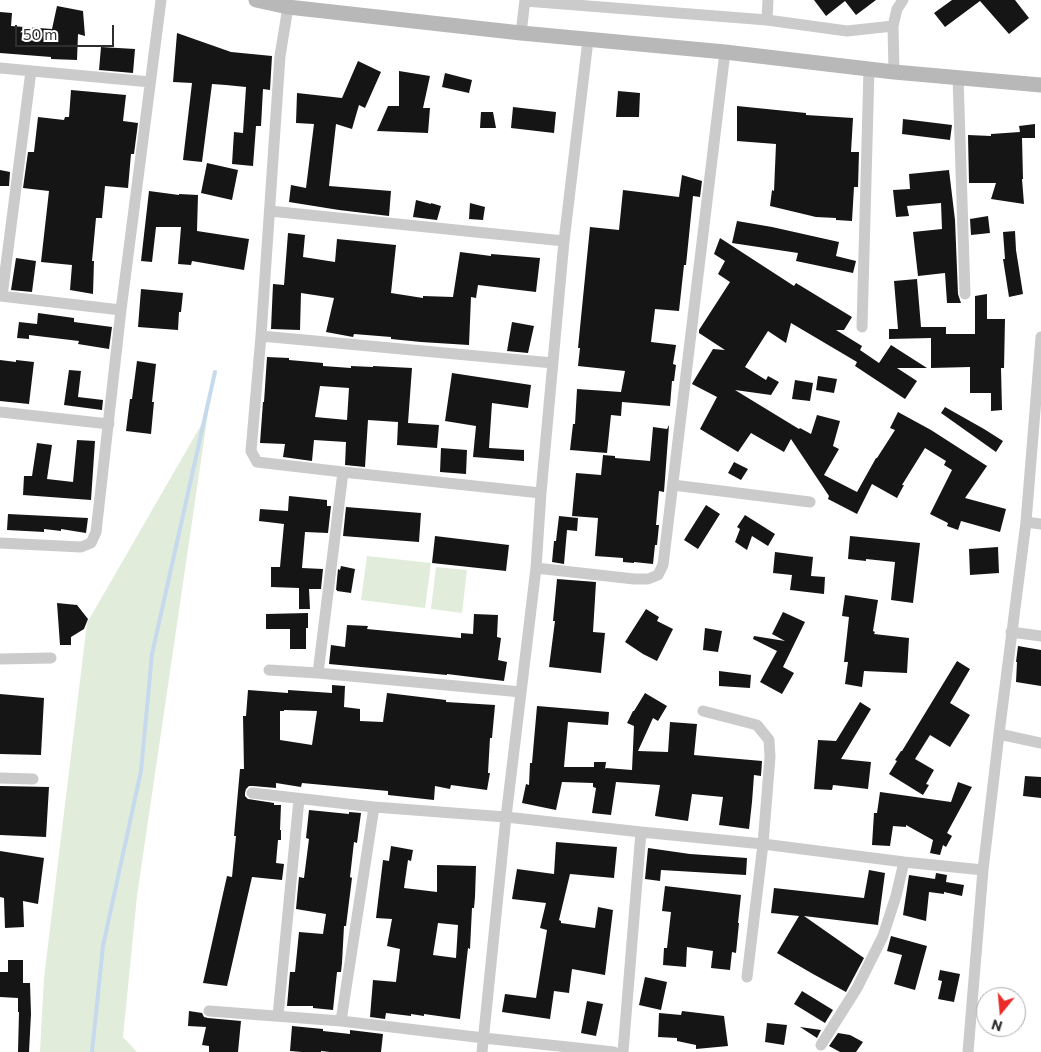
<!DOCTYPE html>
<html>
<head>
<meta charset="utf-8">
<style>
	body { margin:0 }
	#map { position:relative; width:1041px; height:1052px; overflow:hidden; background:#fff; font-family:Commissioner,sans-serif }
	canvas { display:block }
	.north { position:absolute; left:976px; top:987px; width:50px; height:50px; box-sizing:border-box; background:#fff; border:1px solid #ababab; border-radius:50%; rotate:197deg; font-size:14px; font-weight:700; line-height:20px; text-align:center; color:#2e2e2e }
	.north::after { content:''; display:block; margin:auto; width:18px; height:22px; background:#ec2c29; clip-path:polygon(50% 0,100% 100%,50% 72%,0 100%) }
	.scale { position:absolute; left:15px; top:25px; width:99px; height:22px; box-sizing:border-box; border:2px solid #2e2e2e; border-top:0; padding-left:6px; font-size:15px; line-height:18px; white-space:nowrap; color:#2e2e2e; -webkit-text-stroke:4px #fff; paint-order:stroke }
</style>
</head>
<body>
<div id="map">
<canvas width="1041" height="1052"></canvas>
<div class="north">N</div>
<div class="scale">50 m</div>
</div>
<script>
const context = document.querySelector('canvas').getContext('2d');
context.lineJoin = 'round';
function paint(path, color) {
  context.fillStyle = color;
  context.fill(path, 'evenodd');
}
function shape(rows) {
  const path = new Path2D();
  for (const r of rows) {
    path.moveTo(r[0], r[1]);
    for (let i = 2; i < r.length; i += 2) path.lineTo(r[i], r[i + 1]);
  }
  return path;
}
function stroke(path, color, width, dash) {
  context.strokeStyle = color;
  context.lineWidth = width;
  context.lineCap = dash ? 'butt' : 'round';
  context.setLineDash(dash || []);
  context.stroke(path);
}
paint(shape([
	[208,413,137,896,123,1037,137,1052,40,1052,44,978,87,623],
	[367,556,431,563,425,608,361,600],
	[436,567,467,570,462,613,431,609]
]), '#e2ecdb');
stroke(shape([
	[92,1052,103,946,141,771,152,654,215,372]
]), '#c6daed', 4);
paint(shape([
	[814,0,876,0,856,15,845,1,826,16],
	[952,0,1015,0,1029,18,1009,34,980,1,945,27,934,13],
	[57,6,83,11,85,36,78,34,77,60,51,59,51,57,0,53,0,12,12,13,11,26,52,29],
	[177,33,231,52,272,56,270,90,263,89,261,126,256,126,253,166,232,164,234,132,243,133,246,87,226,85,212,84,202,162,183,160,192,83,173,82],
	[101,47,135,49,133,73,99,70],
	[358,61,381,72,365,108,359,105,352,129,336,124,329,186,391,191,389,216,339,210,289,202,291,185,306,188,314,124,296,123,297,93,342,98],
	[399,71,430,76,423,108,430,108,428,133,377,131,388,106,399,106],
	[445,73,472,80,469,93,442,87],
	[71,90,126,95,123,121,138,123,134,154,131,154,128,188,105,186,102,218,96,218,92,261,94,261,93,294,70,290,72,265,41,262,49,191,23,188,28,152,34,152,38,117,64,120,65,117,69,117],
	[618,91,640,93,639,117,616,117],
	[737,106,806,113,806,115,853,118,851,152,859,152,858,187,854,187,852,221,836,220,836,218,816,217,770,206,772,190,774,191,776,144,737,141],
	[513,107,556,112,554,133,511,128],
	[481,112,493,112,496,128,480,128],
	[903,119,952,125,950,140,902,134],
	[1035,124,1035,138,1022,138,1023,179,1022,179,1024,204,991,199,996,183,969,183,968,135,991,136,991,134,1020,132,1019,126],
	[207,163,238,170,232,200,201,193],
	[0,170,10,172,9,186,0,186],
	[949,170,955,220,958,294,961,303,947,303,945,273,918,276,913,232,942,229,941,203,907,206,909,216,896,217,893,190,910,189,909,174],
	[682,175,702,181,700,197,693,196,686,265,684,265,679,311,655,309,651,342,676,345,673,364,676,365,674,381,672,381,670,406,622,402,621,416,611,415,607,453,570,450,573,424,575,424,577,389,621,392,625,371,578,366,580,348,578,348,590,227,619,230,623,190,679,197],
	[149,191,179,195,179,194,198,195,197,231,249,239,244,270,192,261,191,265,178,264,181,227,156,227,152,262,141,261],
	[416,200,431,204,431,203,441,206,437,220,413,217],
	[470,203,485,207,483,220,469,219],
	[988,216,990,233,971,235,970,219],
	[737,221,772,227,839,242,836,256,856,261,853,273,796,261,798,253,732,243],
	[1015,231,1016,250,1023,294,1009,297,1003,259,1005,259,1003,232],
	[288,233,305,235,303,257,335,262,337,239,396,245,391,293,423,298,423,296,453,297,460,252,491,256,491,254,540,258,536,292,478,285,476,298,471,297,469,345,421,342,391,339,391,337,354,334,353,337,326,332,334,298,301,293,300,330,271,329,273,284,284,285],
	[720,238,794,286,796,283,852,317,844,330,836,330,862,346,860,350,879,363,891,345,927,368,897,368,917,381,905,399,855,366,857,362,791,323,786,343,768,331,745,367,766,380,768,376,779,382,771,395,735,390,799,429,800,428,811,434,817,415,840,421,833,446,839,449,824,475,857,492,876,458,877,458,895,430,890,428,898,412,931,430,987,466,965,498,1006,509,1000,532,961,521,958,530,947,526,948,523,930,514,952,470,944,465,946,461,925,448,902,485,904,485,897,498,872,484,857,514,828,499,829,496,791,439,784,452,751,433,738,452,700,429,717,397,692,384,693,382,713,349,725,350,699,333,699,330,730,282,718,274,725,261,714,254],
	[16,258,36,261,32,292,11,290],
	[917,279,921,327,946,327,946,334,975,334,975,296,987,294,987,319,1005,319,1004,368,1001,368,1002,410,991,411,991,393,970,393,970,367,931,368,931,338,889,339,889,329,898,329,894,281],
	[141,289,183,293,181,312,179,312,178,330,138,327],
	[38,313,74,318,74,322,112,327,109,349,78,344,79,341,29,335,29,339,17,338,19,322,37,324],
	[512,322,534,326,528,353,507,351],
	[267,357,289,358,289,360,323,363,323,366,351,368,351,366,373,367,373,366,412,368,408,423,439,425,437,448,397,445,398,422,368,420,365,467,345,465,346,442,314,440,312,461,283,457,285,444,260,443,263,402,264,402],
	[320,386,349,388,347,420,315,417],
	[0,360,16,362,16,360,34,362,29,404,0,401],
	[137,361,156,364,152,402,154,402,151,434,126,431,130,399,132,399],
	[69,370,81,371,78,397,103,400,102,410,64,405],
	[452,373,531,385,528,408,492,403,489,448,524,450,524,461,473,457,476,426,445,421],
	[818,376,837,379,834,393,816,390],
	[795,380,813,383,810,401,792,399],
	[945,407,984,429,1003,441,996,452,941,413],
	[669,425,664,492,659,491,656,525,659,525,657,545,655,545,653,564,634,562,634,563,623,562,623,558,595,556,598,518,572,516,576,473,601,475,603,455,615,456,615,458,650,461,653,427,667,429],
	[77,440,95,441,91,500,23,495,24,476,32,476,37,443,52,445,47,479,73,482],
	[441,448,467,450,466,474,440,472],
	[734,462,748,469,741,480,728,473],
	[289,496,327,500,327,506,331,506,328,533,305,532,302,568,323,569,321,589,309,589,310,609,299,609,299,588,271,587,271,567,280,567,284,524,259,521,260,509,288,511],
	[706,505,720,514,698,549,684,540],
	[346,507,421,513,419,542,343,536],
	[8,514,88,518,86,533,61,529,61,531,44,529,44,532,7,530],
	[745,515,775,534,768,546,752,536,747,550,735,542,740,529,737,527],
	[559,516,578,518,577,531,567,530,564,564,552,562,554,541,556,541],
	[435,536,509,545,506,571,432,563],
	[850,536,920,543,913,603,891,600,895,562,866,559,866,561,848,559],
	[998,547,999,573,970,575,969,549],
	[775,552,813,557,811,576,825,577,824,594,790,590,792,575,773,573],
	[341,566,355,569,351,593,337,591,337,590,336,590,338,569,340,570],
	[557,579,596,582,593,632,605,633,601,673,549,667,555,621,553,621],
	[845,595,878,600,873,631,875,632,874,634,909,638,907,673,864,671,862,687,845,684,848,662,844,662,849,617,842,616],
	[57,603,77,605,88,619,84,629,71,637,71,645,60,645],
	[646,609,659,617,657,621,673,629,657,661,643,654,625,642],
	[783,612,805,622,783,667,794,673,782,694,760,682,777,651,753,639,754,636,785,641,772,634],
	[308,613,308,628,306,628,306,649,290,649,290,629,266,629,266,614],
	[474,614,498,615,497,637,501,638,498,660,507,662,504,681,447,674,447,675,329,664,331,645,345,647,347,625,368,626,367,629,461,638,461,633,473,634],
	[705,628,722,631,718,652,703,650],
	[1018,646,1041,650,1041,686,1016,682,1017,662,1016,662],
	[957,661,970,669,950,703,970,715,950,747,930,735,915,759,934,770,926,784,929,785,923,795,889,774,897,761,895,760,901,751,902,751],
	[719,671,751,675,750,688,719,686],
	[332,685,345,686,344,707,360,709,360,721,383,722,387,693,446,700,446,702,495,705,492,738,490,738,488,773,490,773,487,790,451,785,450,789,435,786,434,800,388,795,388,791,302,783,301,787,276,783,276,788,253,786,249,786,246,789,245,793,245,796,248,799,274,803,274,805,281,805,280,830,281,830,281,840,278,840,276,863,284,864,282,880,252,877,227,986,203,983,227,876,232,877,236,836,234,836,240,769,244,769,243,716,246,716,248,690,288,693,288,690,332,693],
	[284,710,317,711,312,745,280,740,280,711,284,711],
	[645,693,667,706,658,721,653,718,638,751,668,752,670,722,697,724,694,755,762,761,761,776,754,775,752,802,749,829,719,825,723,797,692,794,688,821,655,816,660,785,616,782,611,815,592,813,596,788,593,787,593,783,562,782,556,810,522,803,526,784,529,785,530,763,532,763,537,706,609,712,608,725,568,722,564,767,594,767,594,762,606,762,605,769,606,768,632,770,634,726,627,723,633,711,634,711],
	[0,694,44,698,41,755,0,754],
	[860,702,871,709,841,759,871,762,868,789,833,785,832,790,814,789,818,740,836,741],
	[1025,776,1041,777,1041,798,1023,796],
	[958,782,972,787,947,833,952,836,946,847,943,845,940,855,930,853,933,840,906,825,906,827,893,826,890,846,872,845,874,813,877,813,880,792,951,802],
	[0,786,49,787,46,837,0,835],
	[309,810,349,814,349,812,361,813,357,843,354,842,350,877,352,878,346,926,344,926,342,963,341,972,337,972,333,1010,313,1008,313,1006,287,1006,290,972,295,972,299,932,323,934,326,914,296,909,299,877,304,878,309,839,306,838],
	[556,842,617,847,614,878,570,874,559,920,561,921,561,923,595,928,598,907,613,910,605,975,572,969,569,993,554,991,550,1019,502,1012,505,994,536,998,547,930,540,928,546,903,512,899,517,869,554,874],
	[391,846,413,850,411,861,408,860,404,888,437,892,437,865,476,866,475,897,474,908,472,908,470,949,468,948,460,1019,424,1014,424,1016,411,1014,411,1016,386,1013,385,1019,370,1017,373,980,396,982,400,949,387,946,392,919,376,918,383,860,389,861],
	[438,923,458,925,456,958,433,955],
	[648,848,690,854,747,858,746,875,661,870,660,881,645,879],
	[0,851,44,858,38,904,23,901,24,927,5,928,4,898,0,897],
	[869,870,885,873,878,925,804,916,864,958,846,992,813,974,777,953,799,916,771,913,774,888,864,898],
	[936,873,947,875,946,882,964,885,962,896,944,892,944,894,929,892,926,921,903,915,909,875,935,879],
	[665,886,741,895,738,923,739,923,736,953,732,952,730,970,711,968,713,951,687,947,686,967,663,965,664,948,667,948,671,912,662,911],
	[891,936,927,946,915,990,894,984,902,955,887,951],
	[8,960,23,960,23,983,30,983,31,1014,29,1052,18,1052,19,1012,18,1012,18,998,0,997,0,972,8,972],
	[940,970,960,974,954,1002,938,999,942,981,938,980],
	[645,977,667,982,661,1010,639,1005],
	[802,991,833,1010,825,1023,794,1004],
	[587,1001,603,1004,596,1036,581,1033],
	[189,1011,202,1013,204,1017,208,1018,241,1021,238,1052,209,1052,209,1046,202,1045,206,1027,188,1026],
	[682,1011,724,1016,728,1046,696,1049,696,1045,677,1041,677,1038,658,1037,659,1013,681,1015],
	[767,1023,787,1025,784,1045,765,1042],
	[292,1026,323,1029,323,1031,350,1034,350,1030,383,1034,381,1052,330,1052,321,1051,321,1052,302,1052,290,1051],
	[800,1027,821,1030,817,1038],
	[838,1033,850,1035,863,1042,856,1052,840,1052,829,1046]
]), '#151515');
stroke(shape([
	[525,1,767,20,847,31,893,26],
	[288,7,280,56,261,336,251,451,257,462,343,472,541,493],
	[767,20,768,0],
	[521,33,525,0],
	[0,68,150,82],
	[894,72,893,26,897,9,903,0],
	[958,77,965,294],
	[270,211,564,241],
	[0,296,121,310],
	[2,296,31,71],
	[862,327,869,69],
	[261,336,553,363],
	[0,412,109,424],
	[673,485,810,502],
	[1026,522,1041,524],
	[0,543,81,547,91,543,96,532,121,310,161,0],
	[536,568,634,579,648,579,658,575,663,565,725,52],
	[1011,632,1041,636],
	[0,659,51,658],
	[269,670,318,673,521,692],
	[318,673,343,472],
	[703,711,757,725,769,740,770,757,763,844,747,977],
	[999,734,1041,743],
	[0,778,33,779],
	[252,793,374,807,506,817,641,832,763,844,904,862,983,870],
	[209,1011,341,1021,484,1038,614,1052],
	[278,1016,299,799],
	[341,1021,374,807],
	[821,1045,857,988,883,936,896,896,904,862],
	[482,1052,506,817,536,568,541,493,564,241,588,40],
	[623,1052,641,832],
	[968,1052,983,870,999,734,1026,522,1041,337]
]), '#cbcbcb', 11);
stroke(shape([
	[256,0,288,7,521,33,725,52,894,72,1041,85]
]), '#b8b8b8', 15);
</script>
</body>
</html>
